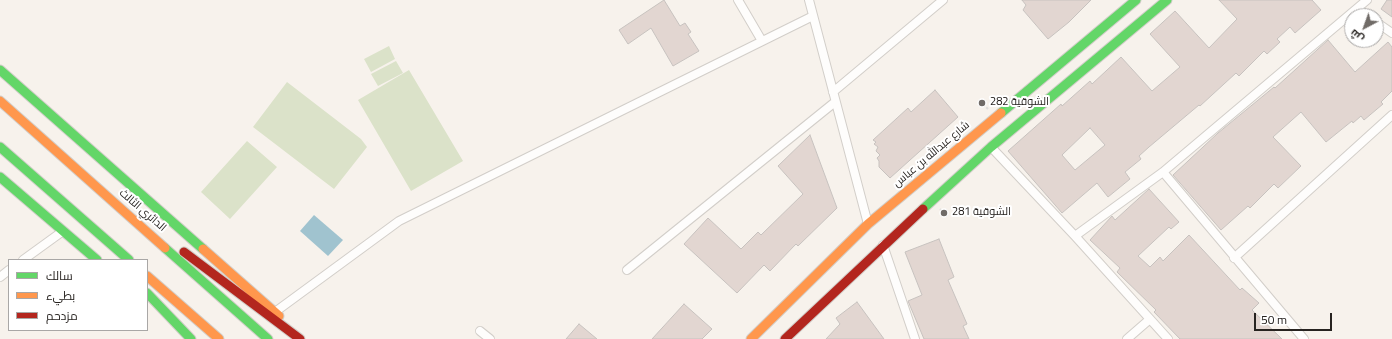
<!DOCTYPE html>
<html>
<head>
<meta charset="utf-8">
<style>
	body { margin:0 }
	#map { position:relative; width:1392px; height:339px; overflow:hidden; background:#f7f2ec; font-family:Georgia,Cairo,serif }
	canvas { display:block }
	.legend { position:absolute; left:8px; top:259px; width:140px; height:72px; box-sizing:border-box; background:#fff; border:1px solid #a9a7a6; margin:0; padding:5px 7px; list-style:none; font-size:12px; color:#272320 }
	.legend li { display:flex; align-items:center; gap:8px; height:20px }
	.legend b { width:20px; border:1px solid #a9a7a6 }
	.north { position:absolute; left:1344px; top:8px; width:40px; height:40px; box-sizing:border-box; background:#fff; border:1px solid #a9a7a6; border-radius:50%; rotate:221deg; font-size:11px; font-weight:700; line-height:16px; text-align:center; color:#272320 }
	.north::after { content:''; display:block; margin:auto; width:14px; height:18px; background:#706b67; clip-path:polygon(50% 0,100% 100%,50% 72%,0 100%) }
	.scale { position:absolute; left:1254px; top:313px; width:78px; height:18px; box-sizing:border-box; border:2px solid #272320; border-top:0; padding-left:5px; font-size:12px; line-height:14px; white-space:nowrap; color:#272320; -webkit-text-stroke:3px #fff; paint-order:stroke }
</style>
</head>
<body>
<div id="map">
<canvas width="1392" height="339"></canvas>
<ul class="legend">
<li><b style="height:5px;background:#63d668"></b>سالك</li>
<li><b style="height:5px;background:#ff974d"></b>بطيء</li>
<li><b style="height:5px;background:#b3261e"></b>مزدحم</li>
</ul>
<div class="north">ش</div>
<div class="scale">50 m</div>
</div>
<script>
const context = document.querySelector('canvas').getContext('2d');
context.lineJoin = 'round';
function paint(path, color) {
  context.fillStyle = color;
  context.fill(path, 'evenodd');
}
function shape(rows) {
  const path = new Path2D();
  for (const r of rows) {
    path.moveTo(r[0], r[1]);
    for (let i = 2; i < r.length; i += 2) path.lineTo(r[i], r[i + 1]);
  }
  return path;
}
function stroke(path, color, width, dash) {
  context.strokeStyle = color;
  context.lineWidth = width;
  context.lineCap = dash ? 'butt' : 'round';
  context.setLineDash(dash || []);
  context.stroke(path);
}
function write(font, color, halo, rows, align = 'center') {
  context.font = font + ' Georgia,Cairo,serif';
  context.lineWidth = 4;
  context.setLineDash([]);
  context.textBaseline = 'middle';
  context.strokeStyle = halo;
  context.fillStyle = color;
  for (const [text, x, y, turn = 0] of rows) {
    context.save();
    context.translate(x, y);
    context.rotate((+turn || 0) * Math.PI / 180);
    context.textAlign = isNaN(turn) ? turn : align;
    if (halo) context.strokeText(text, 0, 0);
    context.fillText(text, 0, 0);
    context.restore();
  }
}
paint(shape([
	[389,46,395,59,371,72,364,59],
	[396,61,403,73,378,86,371,74],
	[409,70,463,161,411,191,358,100],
	[287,82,361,139,367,147,334,189,253,127],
	[247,141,277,167,230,219,201,192]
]), '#dbe2c9');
paint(shape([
	[314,215,343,240,328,256,300,231]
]), '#a0c3cf');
const building = shape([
	[664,0,680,26,685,23,691,32,688,34,699,51,673,66,651,28,628,44,619,30,664,0],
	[1022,0,1091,0,1069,22,1048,39,1023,10,1026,5,1022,0],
	[1219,0,1312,0,1321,10,1295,33,1290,27,1277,39,1280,42,1267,54,1264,51,1239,76,1236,73,1200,106,1199,105,1149,147,1139,156,1141,159,1125,172,1130,179,1108,197,1097,183,1062,213,1008,151,1061,104,1062,106,1090,81,1092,84,1121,57,1152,91,1180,67,1150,34,1175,11,1209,48,1237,19,1219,0],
	[1090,128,1105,145,1075,170,1062,155,1090,128],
	[1387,0,1392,0,1392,17,1381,9,1387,0],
	[1328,40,1355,72,1388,42,1392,47,1392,91,1381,102,1383,104,1364,120,1361,116,1353,123,1352,121,1326,142,1301,112,1273,137,1301,166,1278,188,1274,184,1250,208,1248,206,1221,230,1173,175,1218,133,1274,87,1275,88,1328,40],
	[935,90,958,117,890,178,879,167,879,161,877,158,880,155,876,151,878,147,874,144,876,142,873,140,908,108,911,112,935,90],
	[810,135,837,208,798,246,796,244,770,271,764,265,737,293,684,244,708,218,741,249,758,232,761,235,803,194,778,166,810,135],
	[1149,189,1179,222,1171,229,1169,227,1138,256,1150,267,1160,257,1163,261,1189,235,1240,290,1242,288,1259,303,1252,310,1282,339,1180,339,1154,312,1156,310,1117,272,1120,268,1090,240,1112,216,1115,220,1149,189],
	[939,239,954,277,948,280,967,324,963,326,969,339,924,339,908,301,922,295,905,252,939,239],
	[857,302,884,339,826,339,840,324,836,318,857,302],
	[684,304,712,329,702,339,652,339,684,304],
	[579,324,597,339,566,339,579,324]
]);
paint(building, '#e2d6d1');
stroke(building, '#c7c2bf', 1);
const street = shape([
	[738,0,762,41],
	[809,0,868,224],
	[1357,9,1368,16],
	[1376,22,1392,33],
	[833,92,943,0],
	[991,147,1075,236,1168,339],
	[1163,172,1304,339],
	[1075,236,1163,172,1367,0],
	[883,245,915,339],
	[1234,258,1392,115],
	[23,260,63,231],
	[627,270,835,102],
	[0,277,9,270],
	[275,312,399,221,813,16],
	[480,331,490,339],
	[1127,339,1150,319]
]);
const fast = shape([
	[0,70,203,249],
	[1001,113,1136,0],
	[0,147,129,260],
	[0,177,97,260],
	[923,209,991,147,1167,0],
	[165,248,268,339],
	[147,293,191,339]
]);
const slow = shape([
	[0,101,165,248],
	[203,249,279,316],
	[147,276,219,339],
	[751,339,868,224,1001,113]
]);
const jam = shape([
	[184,252,300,339],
	[785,339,923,209]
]);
stroke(street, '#d2cec9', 10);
stroke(fast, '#d2cec9', 11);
stroke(slow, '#d2cec9', 11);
stroke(jam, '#d2cec9', 11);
stroke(shape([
	[982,103,988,109],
	[940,209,944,213]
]), '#dfdedc', 2, [4, 2]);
stroke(street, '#fefdfc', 8);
stroke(fast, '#63d668', 9);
stroke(slow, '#ff974d', 9);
stroke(jam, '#b3261e', 9);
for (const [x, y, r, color] of [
	[982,103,4,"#706b67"],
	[944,213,4,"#706b67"]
]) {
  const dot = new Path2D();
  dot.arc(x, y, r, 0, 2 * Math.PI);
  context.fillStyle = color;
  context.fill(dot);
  stroke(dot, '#fff', 1.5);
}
write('11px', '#272320', '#fff', [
	["الشوقية 282",990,103],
	["الشوقية 281",952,213]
], 'left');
write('11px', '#272320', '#fff', [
	["شارع عبدالله بن عباس",932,155,-40],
	["الدائري الثالث",142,211,41]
]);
</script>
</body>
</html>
